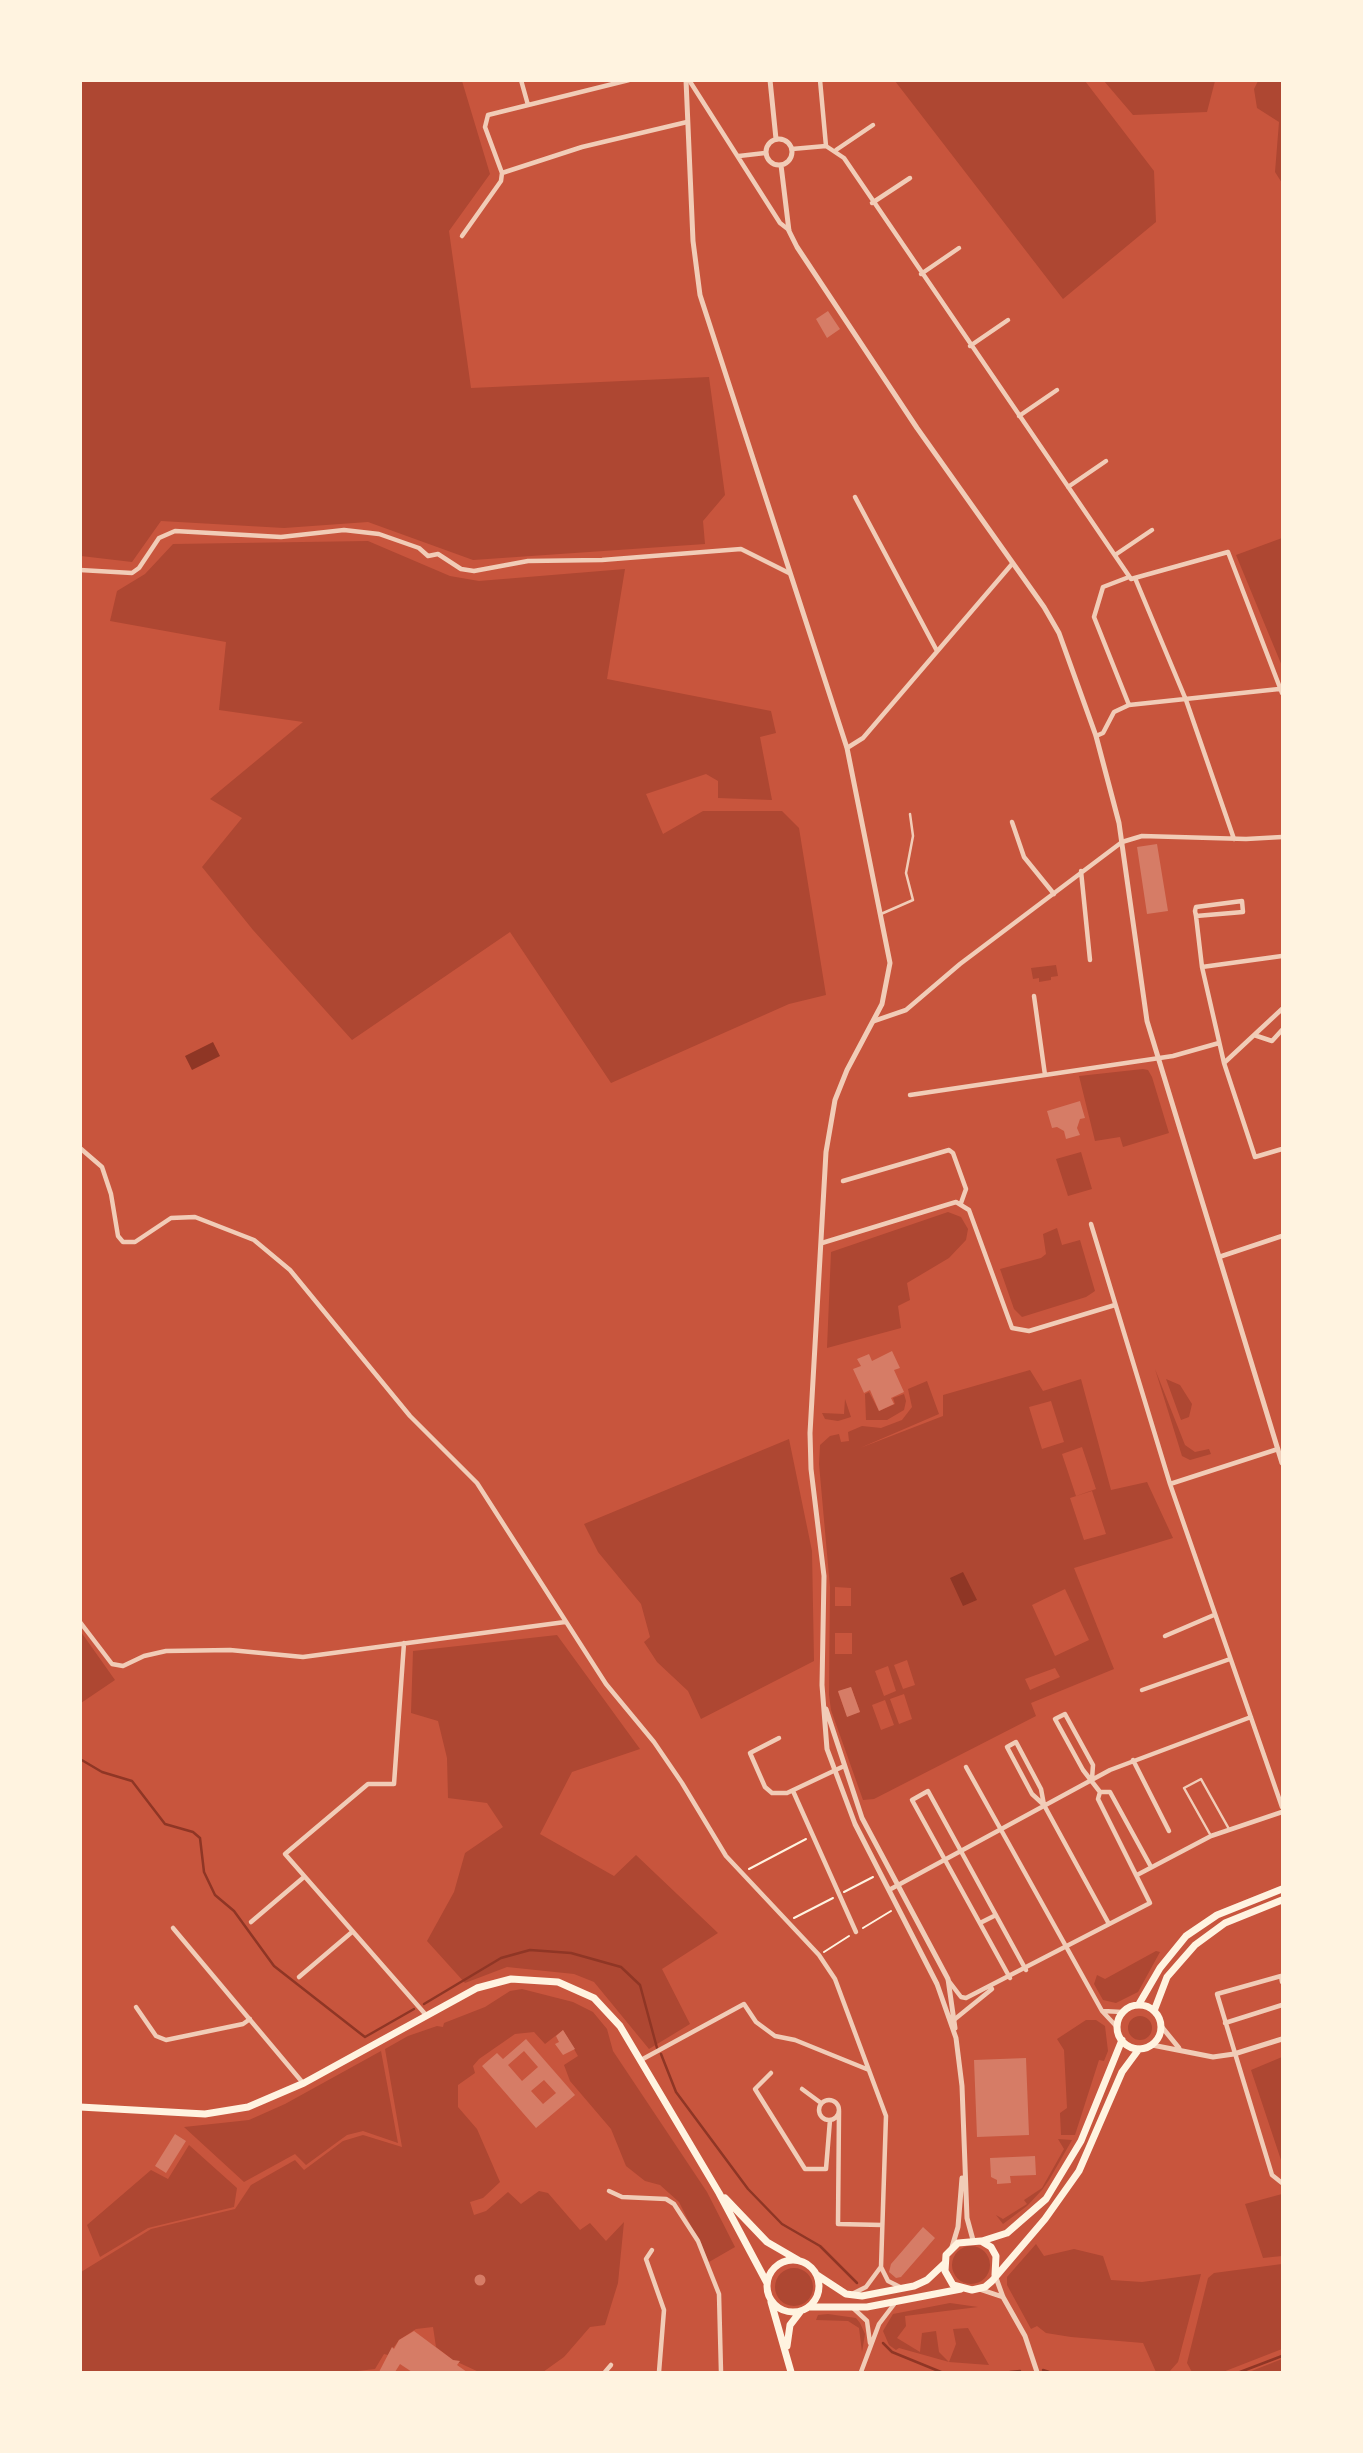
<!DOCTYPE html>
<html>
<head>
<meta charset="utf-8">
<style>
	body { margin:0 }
	#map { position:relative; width:1363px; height:2453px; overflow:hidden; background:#c8553d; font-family:"Fira Sans",sans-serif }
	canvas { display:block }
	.frame { position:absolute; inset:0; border:82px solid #fff3e0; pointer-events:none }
</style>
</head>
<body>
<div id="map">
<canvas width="1363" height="2453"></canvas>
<div class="frame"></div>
</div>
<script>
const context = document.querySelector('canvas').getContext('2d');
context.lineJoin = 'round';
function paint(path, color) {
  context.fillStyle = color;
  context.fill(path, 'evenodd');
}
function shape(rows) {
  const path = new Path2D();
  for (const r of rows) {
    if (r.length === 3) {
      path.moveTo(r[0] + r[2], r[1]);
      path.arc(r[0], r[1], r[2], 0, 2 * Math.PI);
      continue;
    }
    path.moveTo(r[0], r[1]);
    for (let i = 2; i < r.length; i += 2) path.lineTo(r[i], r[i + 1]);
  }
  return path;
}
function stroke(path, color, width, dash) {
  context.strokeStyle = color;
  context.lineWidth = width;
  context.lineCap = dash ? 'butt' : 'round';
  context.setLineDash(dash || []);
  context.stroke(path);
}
paint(shape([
	[81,80,462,81,490,174,449,231,471,388,709,377,725,495,703,521,705,544,473,560,368,522,284,528,161,521,132,562,81,556],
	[895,81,1085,81,1154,171,1156,222,1063,299],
	[1104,81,1215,81,1207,112,1133,115],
	[1258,81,1282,81,1282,183,1275,172,1279,122,1257,108,1254,89],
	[1282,538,1282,666,1236,555],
	[368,541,450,576,479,581,625,569,607,679,771,711,776,733,760,737,772,800,718,798,718,781,706,774,646,794,663,834,703,811,782,811,799,828,826,995,789,1004,611,1083,510,932,352,1040,253,930,202,867,242,818,210,799,303,722,219,710,226,642,110,621,117,591,145,574,173,544],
	[1056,965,1058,976,1051,977,1051,980,1039,982,1039,978,1033,979,1031,968],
	[1143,1069,1148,1070,1152,1077,1169,1133,1123,1147,1120,1137,1095,1141,1079,1076],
	[1081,1152,1092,1189,1068,1196,1056,1159],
	[948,1212,961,1217,968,1229,966,1240,949,1258,907,1283,910,1300,898,1306,901,1328,827,1348,831,1252],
	[1057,1228,1062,1245,1080,1240,1095,1291,1086,1297,1022,1317,1014,1309,1000,1269,1041,1258,1046,1254,1043,1234],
	[1155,1369,1185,1445,1195,1452,1209,1449,1211,1454,1190,1460,1182,1456],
	[1030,1370,1043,1391,1081,1379,1111,1490,1147,1482,1173,1538,1074,1568,1114,1669,1031,1703,1036,1716,874,1799,863,1800,831,1710,829,1695,830,1587,819,1464,820,1445,830,1436,839,1434,841,1442,849,1441,848,1432,862,1426,881,1428,902,1420,912,1407,908,1389,927,1381,939,1414,860,1448,943,1416,943,1395],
	[1051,1401,1064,1442,1042,1449,1029,1407],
	[1082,1447,1096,1489,1076,1496,1062,1454],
	[1092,1491,1106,1534,1084,1540,1070,1498],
	[835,1587,851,1588,851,1606,835,1606],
	[1065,1589,1089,1640,1055,1656,1032,1605],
	[835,1633,852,1633,852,1654,835,1654],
	[907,1660,915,1685,903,1689,894,1665],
	[888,1666,896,1691,884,1696,875,1671],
	[1055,1668,1060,1677,1030,1690,1025,1679],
	[851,1687,860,1712,847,1716,838,1692],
	[904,1694,912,1719,899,1724,890,1699],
	[885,1700,894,1725,881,1730,872,1705],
	[1166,1379,1180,1385,1192,1404,1189,1417,1181,1420],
	[869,1392,879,1411,895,1404,893,1398,904,1394,906,1401,904,1410,887,1420,866,1420,865,1394],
	[845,1399,851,1417,838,1421,825,1419,822,1413,844,1414],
	[789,1439,812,1551,814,1661,701,1719,688,1691,657,1662,644,1642,650,1637,641,1604,598,1552,584,1524],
	[81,1632,115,1680,81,1703,80,1703],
	[557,1635,640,1749,572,1772,540,1834,614,1876,636,1855,718,1933,662,1969,690,2024,649,2049,594,1982,574,1974,507,1967,465,1983,427,1941,454,1892,465,1853,503,1827,487,1803,448,1798,447,1758,438,1721,411,1713,413,1651],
	[1156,1951,1160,1952,1138,1992,1116,2003,1103,2000,1094,1984,1097,1975,1105,1979],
	[522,1989,573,2002,593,2012,607,2029,613,2051,707,2192,735,2247,709,2262,679,2202,660,2185,645,2181,626,2166,611,2129,570,2081,564,2065,578,2056,563,2030,545,2044,534,2032,515,2034,479,2059,473,2066,475,2073,458,2085,458,2107,477,2129,500,2182,483,2198,470,2202,474,2215,486,2211,508,2192,521,2204,539,2191,548,2193,580,2230,590,2223,606,2241,624,2222,618,2283,605,2325,590,2327,564,2357,543,2372,479,2372,453,2360,436,2347,433,2327,416,2329,399,2340,388,2355,384,2354,375,2369,349,2372,81,2372,81,2272,151,2229,235,2209,251,2185,295,2160,304,2170,343,2141,363,2135,402,2147,385,2049,408,2036,437,2026,443,2027,444,2023,485,2007,510,1991],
	[1140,2028,12],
	[1086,2020,1096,2020,1105,2026,1108,2051,1104,2061,1099,2060,1075,2135,1061,2135,1060,2113,1067,2108,1064,2050,1057,2039],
	[381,2051,398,2143,363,2131,347,2135,306,2165,295,2154,244,2182,184,2127,249,2120,285,2104],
	[1282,2057,1282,2163,1251,2070],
	[1058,2139,1072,2140,1049,2180,1042,2190,1027,2206,1003,2224,996,2215,1003,2219,1027,2204,1024,2200,1042,2188,1064,2149],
	[189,2145,237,2188,234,2207,148,2228,100,2257,87,2225,151,2170,168,2179],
	[1282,2194,1282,2256,1263,2258,1245,2204],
	[1036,2244,1044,2256,1074,2249,1103,2256,1111,2280,1142,2282,1201,2274,1178,2362,1169,2372,1156,2372,1143,2343,1071,2337,1046,2333,1037,2326,1031,2329,1007,2285,1007,2277],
	[971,2265,19],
	[1282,2264,1282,2349,1223,2372,1192,2372,1187,2363,1208,2278,1214,2273],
	[794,2287,19],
	[950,2303,978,2307,905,2316,906,2326,897,2338,920,2352,922,2333,936,2331,939,2352,949,2362,956,2344,953,2329,968,2328,989,2365,949,2362,899,2348,896,2350,889,2345,883,2331,893,2314],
	[828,2314,856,2318,860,2323,865,2334,862,2352,859,2328,848,2321,816,2320,818,2315],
	[1282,2359,1282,2372,1249,2372]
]), '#ae4732');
paint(shape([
	[213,1042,220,1056,192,1070,185,1056],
	[963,1572,977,1600,963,1606,950,1578]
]), '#8f3625');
stroke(shape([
	[80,1759,102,1772,132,1781,165,1824,193,1832,200,1838,204,1872,215,1895,234,1911,274,1966,361,2034,365,2037,414,2009],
	[424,2004,501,1958,530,1950,571,1953,621,1967,640,1985,657,2048],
	[661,2054,676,2092,748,2189,782,2224,820,2246,857,2283],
	[883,2343,892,2352,941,2372],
	[1043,2370,1049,2372],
	[1010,2372,1020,2371],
	[1240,2372,1282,2356]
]), '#8f3625', 2.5);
paint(shape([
	[828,311,840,329,827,338,816,319],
	[1157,844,1168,911,1147,914,1137,847],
	[1080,1101,1085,1118,1080,1119,1077,1128,1080,1135,1066,1139,1064,1131,1057,1127,1052,1128,1047,1111],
	[892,1351,900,1368,894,1370,904,1392,891,1398,894,1404,879,1411,870,1390,864,1393,853,1369,861,1366,857,1359,869,1354,872,1361],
	[851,1687,860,1712,847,1717,838,1691],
	[563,2030,575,2049,563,2055,555,2044,559,2042,556,2036],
	[526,2039,575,2095,536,2128,482,2066,497,2053,503,2059],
	[524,2051,538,2067,522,2081,508,2065],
	[544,2080,556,2093,543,2104,531,2091],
	[1026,2058,1029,2135,977,2137,974,2060],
	[175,2134,186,2141,166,2173,155,2166],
	[1035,2156,1036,2175,1010,2176,1011,2183,997,2184,997,2180,991,2177,990,2158],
	[923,2227,935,2238,901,2277,896,2278,889,2272,891,2264],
	[480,2280,5.5],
	[414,2331,453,2360,460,2361,457,2365,467,2372,412,2372,400,2364,395,2372,379,2372,392,2347,394,2349,399,2340]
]), '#d67c66');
stroke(shape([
	[749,1869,806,1839],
	[844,1892,873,1877],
	[794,1918,833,1898],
	[863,1928,891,1911],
	[824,1952,849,1936]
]), '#fff3e0', 2);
stroke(shape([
	[881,914,913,900,906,873,913,836,910,814],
	[1211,1836,1184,1788,1201,1779,1229,1829]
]), '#f1ccb7', 2.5);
stroke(shape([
	[521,80,528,105],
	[689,80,780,223,789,230],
	[820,80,826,146],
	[792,149,826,146,844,158,1131,579,1228,552,1282,693],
	[836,150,873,125],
	[739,156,765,153],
	[502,173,582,147,687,122],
	[872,203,910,178],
	[462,236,501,181,502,173,485,127,488,115,629,80],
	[921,274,959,248],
	[970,346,1008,320],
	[1019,416,1057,390],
	[1068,487,1106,461],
	[855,497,937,651],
	[1115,555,1152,530],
	[80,570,132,573,139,568,159,538,175,531,281,537,344,530,379,534,419,548,428,556,438,554,461,569,474,571,528,561,602,560,741,549,789,573],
	[1129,577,1103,587,1094,617,1129,705],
	[1135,578,1186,700,1234,839],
	[1096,736,1103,733,1114,712,1129,705,1279,689],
	[847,748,863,738,1012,564],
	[1012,822,1024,857,1054,894],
	[1081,871,1090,960],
	[1196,916,1243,912,1242,901,1196,907,1195,911,1196,916,1202,967,1224,1063,1255,1157,1282,1149],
	[1202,967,1282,956],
	[1034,996,1045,1075],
	[874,1021,906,1010,960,964,1122,842,1142,836,1246,839,1282,837],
	[1254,1035,1272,1041,1282,1030],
	[1224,1063,1282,1009],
	[910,1095,1173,1056,1219,1043],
	[80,1148,102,1167,111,1194,118,1236,123,1242,135,1242,171,1218,195,1217,254,1240,290,1270,410,1416,477,1483,606,1684,654,1742,682,1783,726,1856,819,1955,835,1979,886,2116,881,2267,888,2281,902,2288],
	[843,1181,949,1150,953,1153,966,1189,961,1203],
	[1091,1224,1170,1484,1282,1807],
	[822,1243,956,1202,969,1210,1012,1328,1029,1331,1115,1305],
	[1170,1484,1278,1449],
	[80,1622,112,1664,123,1666,144,1656,166,1651,230,1650,303,1657,565,1622],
	[1165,1636,1214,1615],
	[404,1643,394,1784,368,1784,285,1854,426,2015],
	[1142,1690,1230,1659],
	[779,1738,750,1753,765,1787,772,1793,787,1793,842,1767],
	[1133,1760,1169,1831],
	[966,1767,1102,2011,1117,2027],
	[1092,1779,1093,1765,1065,1714,1055,1719,1083,1770,1100,1792],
	[793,1791,856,1932],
	[1044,1805,1041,1789,1016,1742,1007,1747,1032,1794,1044,1805,1109,1924],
	[1137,1875,1211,1836,1282,1812],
	[889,1890,1110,1770,1251,1717],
	[251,1922,304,1877],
	[980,1923,996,1915],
	[173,1928,303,2083],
	[299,1977,352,1932],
	[1010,1978,912,1800,928,1791,1026,1970],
	[948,1980,961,1997,966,1998,1150,1903,1098,1799,1100,1792,1110,1792,1150,1865],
	[1282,1982,1281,1976,1217,1994,1272,2175,1282,2183],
	[136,2007,156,2036,166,2040,243,2024,250,2019],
	[1103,2011,1122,2012],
	[955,2019,992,1989],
	[1225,2023,1282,2005],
	[641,2060,744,2004,756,2022,775,2036,795,2040,869,2070],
	[771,2073,755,2089,805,2169,826,2169,830,2120],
	[802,2089,821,2103],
	[829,2110,10],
	[839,2111,838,2224,882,2225],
	[609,2191,622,2197,666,2199,674,2204,698,2241,719,2294,721,2372],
	[652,2250,646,2259,664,2310,659,2372],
	[852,2294,866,2287,880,2268],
	[852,2307,867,2321,870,2343],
	[605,2372,611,2365],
	[861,2372,879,2324,895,2303]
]), '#f1ccb7', 4.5);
stroke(shape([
	[686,80,693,241,700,295,847,748,890,963,882,1004,847,1070,835,1100,826,1152,810,1433,811,1469,824,1576,822,1685,827,1749,855,1824,937,1984,956,2038],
	[770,80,776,139],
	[779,152,13],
	[781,165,789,231,797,247,917,428,1044,607,1059,633,1096,736,1119,823,1147,1021,1282,1463],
	[1219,1257,1282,1236],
	[826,1709,862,1818,948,1979,955,2028],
	[1161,2026,1179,2048],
	[956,2038,962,2086,967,2218,973,2240],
	[1152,2045,1213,2057,1234,2054,1282,2039],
	[952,2247,958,2227,962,2178],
	[995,2275,1003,2297,1025,2336,1037,2372],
	[979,2289,1003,2297]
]), '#f1ccb7', 5);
stroke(shape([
	[1139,2004,1160,1968,1186,1936,1217,1915,1282,1889],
	[1139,2027,22],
	[1154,2011,1167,1977,1195,1945,1225,1923,1282,1900],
	[80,2107,205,2114,248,2107,304,2083,477,1988,511,1979,558,1982,594,1998,620,2026,719,2193,767,2283],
	[725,2198,767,2242,798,2260],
	[982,2241,1007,2233,1046,2199,1081,2141,1122,2040],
	[793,2286,26],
	[817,2275,846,2294,862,2296,914,2286,927,2280,945,2263],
	[995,2275,996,2256,991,2247,981,2241,958,2243,946,2255,945,2271,953,2285,972,2290,985,2287,992,2281,1045,2219,1079,2171,1122,2072,1139,2049],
	[771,2302,791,2372],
	[810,2307,867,2307,961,2289],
	[787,2346,790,2325,800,2312]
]), '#fff3e0', 7);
</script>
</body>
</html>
